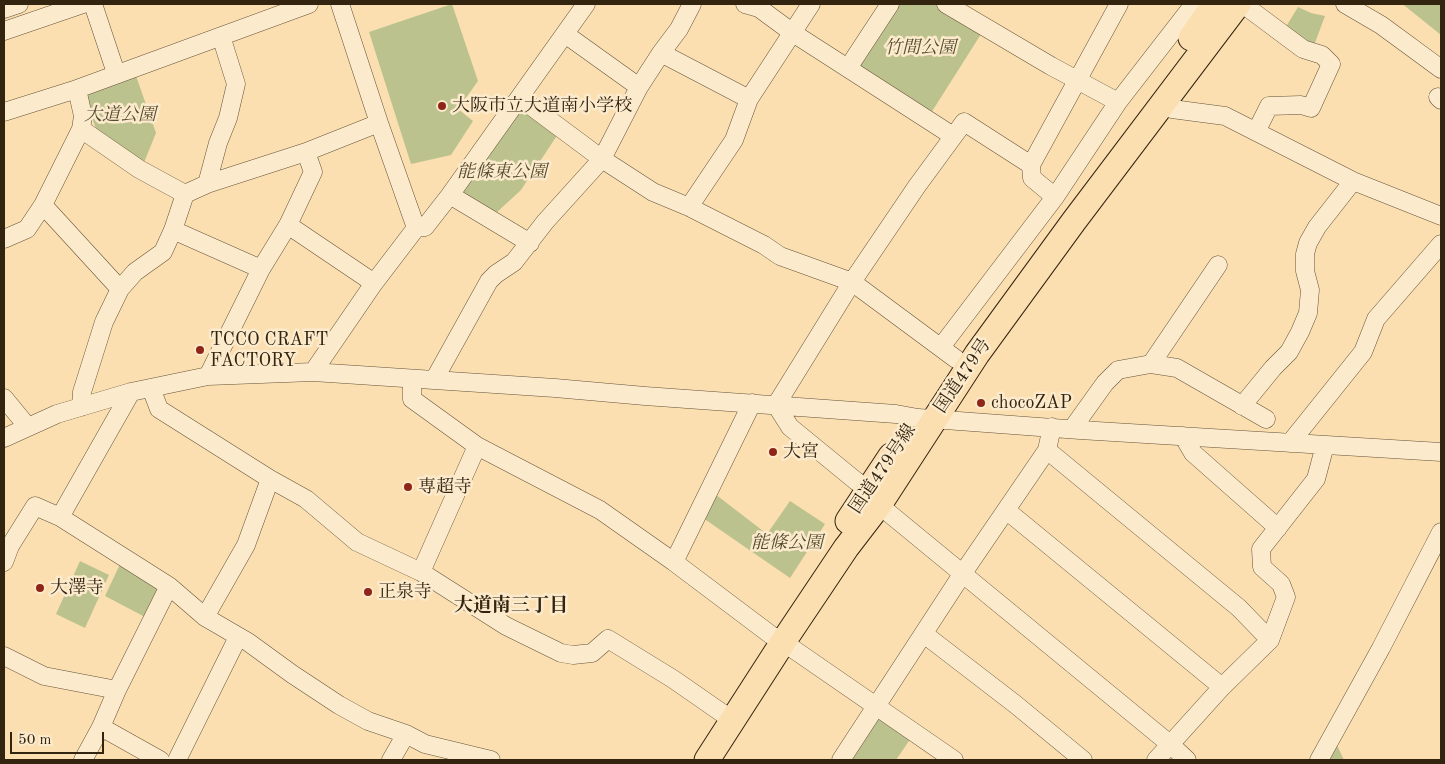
<!DOCTYPE html>
<html>
<head>
<meta charset="utf-8">
<style>
	body { margin:0 }
	#map { position:relative; width:1445px; height:764px; overflow:hidden; background:#fbdfb1; font-family:"Old Standard TT",serif }
	canvas { display:block }
	.frame { position:absolute; inset:0; border:5px solid #332410; pointer-events:none }
	.scale { position:absolute; left:10px; top:732px; width:94px; height:22px; box-sizing:border-box; border:2px solid #332410; border-top:0; padding-left:6px; font-size:15px; line-height:18px; white-space:nowrap; color:#332410; -webkit-text-stroke:4px #fceacc; paint-order:stroke }
</style>
</head>
<body>
<div id="map">
<canvas width="1445" height="764"></canvas>
<div class="frame"></div>
<div class="scale">50 m</div>
</div>
<script>
const context = document.querySelector('canvas').getContext('2d');
context.lineJoin = 'round';
function paint(path, color) {
  context.fillStyle = color;
  context.fill(path, 'evenodd');
}
function shape(rows) {
  const path = new Path2D();
  for (const r of rows) {
    path.moveTo(r[0], r[1]);
    for (let i = 2; i < r.length; i += 2) path.lineTo(r[i], r[i + 1]);
  }
  return path;
}
function stroke(path, color, width, dash) {
  context.strokeStyle = color;
  context.lineWidth = width;
  context.lineCap = dash ? 'butt' : 'round';
  context.setLineDash(dash || []);
  context.stroke(path);
}
function write(font, color, halo, rows, align = 'center') {
  context.font = font + ' "Old Standard TT","Noto Serif JP",serif';
  context.lineWidth = 5;
  context.setLineDash([]);
  context.textBaseline = 'middle';
  context.strokeStyle = halo;
  context.fillStyle = color;
  for (const [text, x, y, turn = 0] of rows) {
    context.save();
    context.translate(x, y);
    context.rotate((+turn || 0) * Math.PI / 180);
    context.textAlign = isNaN(turn) ? turn : align;
    if (halo) context.strokeText(text, 0, 0);
    context.fillText(text, 0, 0);
    context.restore();
  }
}
paint(shape([
	[452,4,478,81,458,109,473,121,451,155,411,164,369,32],
	[896,4,940,4,983,31,931,113,861,69,860,62],
	[1403,4,1441,4,1441,35,1405,6],
	[1298,7,1311,13,1325,16,1313,48,1284,30],
	[135,73,156,133,143,165,99,137,84,96,87,90],
	[524,107,558,134,521,190,495,214,460,195,516,108],
	[715,494,767,534,790,501,825,524,790,578,703,518],
	[122,560,155,584,158,594,145,617,105,596],
	[80,561,109,575,85,628,56,614],
	[877,717,911,738,896,760,849,760],
	[1336,743,1344,760,1326,760]
]), '#bcc28d');
const minor = shape([
	[93,4,116,73],
	[745,4,759,8,793,33,953,136],
	[946,4,1051,66,1118,102],
	[1345,4,1381,25,1441,69],
	[1248,8,1303,49,1322,55,1331,64,1311,108,1301,105,1269,106,1256,132],
	[4,9,19,4],
	[4,31,83,4],
	[565,34,639,87],
	[661,53,749,99],
	[848,68,890,4],
	[1438,97,1441,100],
	[520,98,602,159,653,192,689,207,764,245,780,256,852,282,956,359],
	[1172,109,1225,116,1353,181,1441,216],
	[4,112,77,89,309,4],
	[81,129,139,169,185,194],
	[207,184,218,143,228,118,236,84,221,36],
	[450,195,530,243],
	[1055,197,1032,178,1031,165,1119,4],
	[43,205,120,289],
	[689,207,734,140,749,99,811,4],
	[288,225,374,283],
	[416,228,425,227,450,195,586,4],
	[173,230,261,269],
	[4,239,27,229,43,205,81,129,83,116,77,89],
	[941,347,1055,197,1118,102,1194,4],
	[1151,364,1218,265],
	[313,372,374,283,416,228,379,123,340,4],
	[208,376,261,269,288,225,313,172,306,152],
	[412,379,412,399,477,446,600,510,674,562,771,635,783,642,954,760],
	[434,380,489,281,496,274,514,262,545,222,602,159,639,87,661,53,679,29,692,4],
	[151,388,159,409,270,479,306,499,357,542,421,572,506,626,561,653,573,655,592,653,608,639,673,679,722,713],
	[4,398,27,426],
	[1242,406,1273,368,1289,352,1300,332,1308,313,1310,290,1305,271,1305,254,1308,243,1317,227,1353,181],
	[81,407,82,392,104,322,120,289,135,272,163,252,173,230,185,194,207,184,306,152,379,123],
	[1072,429,1105,383,1118,370,1151,364,1177,368,1266,419],
	[1183,436,1193,453,1278,528],
	[4,438,57,414,131,392,208,376,313,372,555,388,645,396,896,414,918,418,1080,430,1441,452],
	[1290,443,1363,352,1376,319,1441,244],
	[1047,450,1239,608,1270,640],
	[868,489,856,481,790,427,776,405,852,282,917,186,964,122,1031,165],
	[879,505,1171,745,1187,760],
	[1006,510,1222,687],
	[60,517,131,392],
	[4,562,10,546,35,506,60,517,169,586,205,617,248,642,292,674,339,705,368,721,406,734,425,744,491,760],
	[674,562,752,403],
	[421,572,477,446],
	[205,617,246,545,270,479],
	[924,634,1015,704,1083,760],
	[4,656,44,676,117,690],
	[101,727,160,760],
	[83,760,101,727,117,690,169,586],
	[177,760,238,637],
	[391,760,406,734],
	[841,760,963,573,1047,450,1052,427],
	[1156,760,1222,687,1270,640,1286,597,1281,584,1262,567,1261,549,1316,479,1325,445],
	[1319,760,1381,648,1441,532]
]);
const highway = shape([
	[1191,38,1215,4],
	[848,521,891,456],
	[707,760,783,642,846,548,879,505,977,354,1074,221,1238,4]
]);
stroke(minor, '#655338', 19);
stroke(highway, '#332410', 27);
stroke(minor, '#fceacc', 18);
stroke(highway, '#fbdfb1', 25);
for (const [x, y, r, color] of [
	[442,106,5,"#8f2418"],
	[200,350,5,"#8f2418"],
	[981,403,5,"#8f2418"],
	[773,452,5,"#8f2418"],
	[408,487,5,"#8f2418"],
	[40,588,5,"#8f2418"],
	[368,592,5,"#8f2418"]
]) {
  const dot = new Path2D();
  dot.arc(x, y, r, 0, 2 * Math.PI);
  context.fillStyle = color;
  context.fill(dot);
  stroke(dot, '#fceacc', 2);
}
write('italic 18px', '#554c2f', '#fceacc', [
	["竹間公園",920,48],
	["大道公園",120,115],
	["能條東公園",502,172],
	["能條公園",787,543]
]);
write('18px', '#332410', '#fceacc', [
	["大阪市立大道南小学校",452,106],
	["TCCO CRAFT",210,340],
	["FACTORY",210,361],
	["chocoZAP",991,403],
	["大宮",783,452],
	["専超寺",418,487],
	["大澤寺",50,588],
	["正泉寺",378,592]
], 'left');
write('18px', '#332410', '#fceacc', [
	["国道479号",963,376,-56],
	["国道479号線",883,469,-56]
]);
write('bold 19px', '#332410', '#fceacc', [
	["大道南三丁目",511,606]
]);
</script>
</body>
</html>
